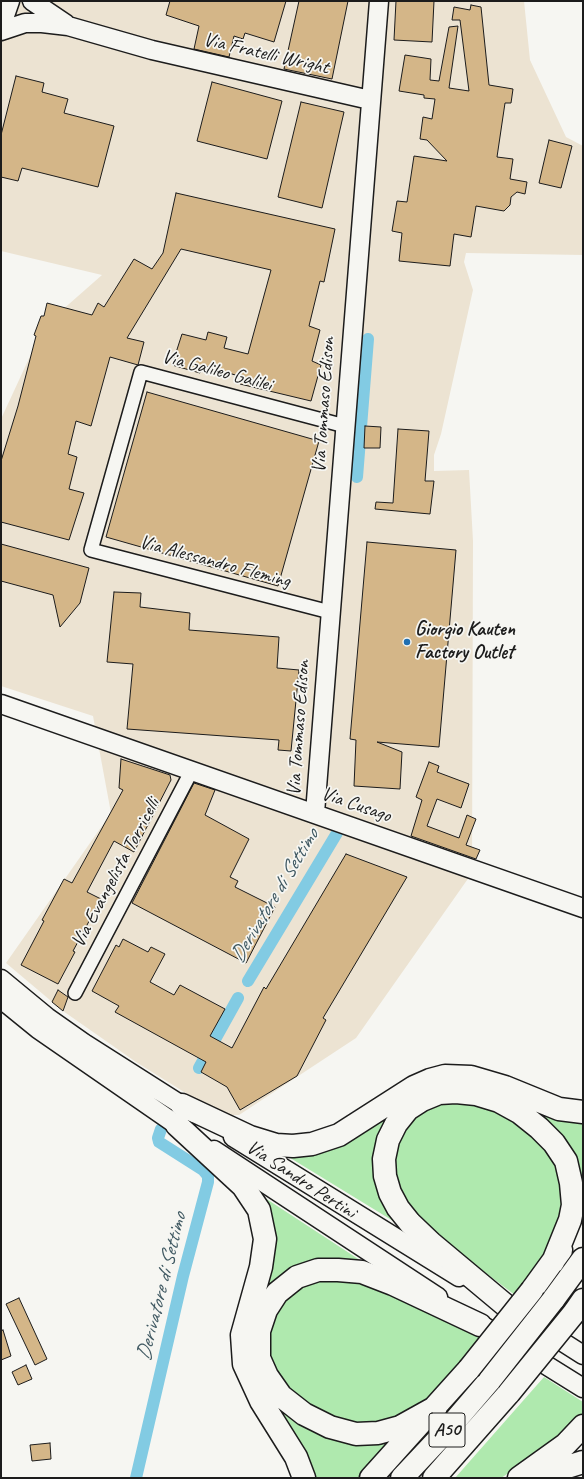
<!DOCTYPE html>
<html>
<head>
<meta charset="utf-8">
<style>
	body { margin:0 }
	#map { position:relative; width:584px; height:1479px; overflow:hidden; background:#f6f6f2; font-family:Caveat,sans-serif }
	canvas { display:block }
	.frame { position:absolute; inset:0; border:2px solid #1c1c1c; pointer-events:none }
</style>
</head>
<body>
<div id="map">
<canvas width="584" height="1479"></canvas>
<div class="frame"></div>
</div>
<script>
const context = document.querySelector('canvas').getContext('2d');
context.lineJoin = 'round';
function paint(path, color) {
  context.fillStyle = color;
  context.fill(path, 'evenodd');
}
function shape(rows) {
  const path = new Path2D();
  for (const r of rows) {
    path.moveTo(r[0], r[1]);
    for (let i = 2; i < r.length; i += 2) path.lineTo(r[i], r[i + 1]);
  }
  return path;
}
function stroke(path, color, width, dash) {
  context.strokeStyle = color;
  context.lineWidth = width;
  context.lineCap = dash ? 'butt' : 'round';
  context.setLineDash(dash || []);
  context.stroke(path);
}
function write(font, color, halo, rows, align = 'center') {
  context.font = font + ' Caveat,sans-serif';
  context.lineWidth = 3.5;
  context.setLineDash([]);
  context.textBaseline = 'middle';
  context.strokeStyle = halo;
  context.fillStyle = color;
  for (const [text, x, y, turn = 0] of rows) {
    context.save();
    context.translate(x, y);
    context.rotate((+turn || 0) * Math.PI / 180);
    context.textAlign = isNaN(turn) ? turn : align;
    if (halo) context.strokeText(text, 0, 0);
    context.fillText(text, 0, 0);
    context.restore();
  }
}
paint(shape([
	[18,1,524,1,530,60,566,137,583,146,583,255,466,253,464,262,473,290,441,434,434,455,434,471,469,470,473,541,472,873,356,1038,239,1115,221,1115,136,1062,63,1011,6,963,111,813,93,716,1,686,1,419,44,326,102,275,1,251,1,42,14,18]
]), '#ece3d2');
paint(shape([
	[446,1081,463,1081,481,1084,561,1117,583,1119,583,1209,579,1215,578,1179,575,1165,569,1151,560,1140,532,1112,506,1098,481,1088,466,1085,451,1086,425,1093,405,1104,386,1128,381,1143,377,1174,383,1196,393,1215,403,1227,274,1148,292,1150,310,1149,326,1145,358,1129,407,1097,427,1087],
	[442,1098,501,1107,555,1153,567,1196,555,1241,515,1295,447,1244,402,1202,390,1165,402,1125],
	[262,1196,369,1266,325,1262,292,1274,269,1293,256,1321,252,1340,258,1369,264,1383,278,1400,292,1412,326,1432,344,1438,376,1441,401,1435,361,1478,313,1478,309,1466,302,1451,267,1393,251,1357,249,1333,268,1263,271,1245,270,1226],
	[338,1274,420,1304,480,1338,425,1404,375,1428,332,1422,275,1379,265,1339,281,1298,292,1288],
	[544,1377,583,1402,583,1416,554,1444,501,1478,455,1478]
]), '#afe9ae');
stroke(shape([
	[357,477,368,339],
	[248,981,337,833],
	[199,1068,238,998],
	[136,1478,183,1276,208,1182,208,1176,203,1170,159,1142,158,1138,161,1129]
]), '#82cbe3', 12);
const building = shape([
	[170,1,286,1,274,42,245,33,243,39,234,36,229,57,194,49,199,26,166,15,170,1],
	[299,1,348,1,332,79,284,69,299,1],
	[396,1,434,1,432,42,394,40,396,1],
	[471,5,481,7,489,85,513,89,511,103,505,103,497,157,513,159,510,179,527,182,525,194,517,192,511,197,510,205,504,211,476,206,471,237,454,234,450,266,399,261,402,233,392,231,397,201,407,202,414,156,447,161,427,140,420,139,423,117,432,119,435,99,424,98,424,95,399,91,405,55,431,59,430,80,439,81,449,27,458,26,449,88,469,91,460,20,452,20,454,7,470,10,471,5],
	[16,76,44,83,42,92,68,99,64,113,114,126,98,187,22,168,18,181,1,177,1,135,16,76],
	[212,82,282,101,267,159,197,141,212,82],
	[301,102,344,112,322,208,278,197,301,102],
	[549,140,572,146,561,188,539,183,549,140],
	[176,193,335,229,324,282,320,281,309,326,320,330,312,361,321,365,311,401,240,384,242,377,202,365,200,373,172,365,182,334,206,340,208,332,227,337,224,348,248,354,271,270,181,249,127,338,144,342,138,365,110,357,91,426,76,421,68,454,77,457,69,489,84,493,69,540,1,522,1,461,18,406,36,336,34,335,41,316,44,316,47,303,92,315,98,303,104,307,134,259,152,269,163,253,176,193],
	[147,392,319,441,278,586,106,537,147,392],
	[365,426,381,427,380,448,364,448,365,426],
	[398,429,429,431,425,481,434,481,430,514,375,509,376,502,393,503,398,429],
	[367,542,456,550,439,747,377,742,402,752,400,789,354,786,356,740,350,739,367,542],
	[1,544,89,568,80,603,60,627,53,595,1,581,1,544],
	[114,592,141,593,140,607,190,613,189,630,279,637,277,668,299,670,291,751,278,750,279,740,127,729,133,664,107,662,114,592],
	[121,759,170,775,171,780,134,852,114,841,87,892,101,899,73,951,75,952,58,984,21,965,44,921,42,920,64,879,72,883,123,790,119,788,121,759],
	[429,762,439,766,437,772,469,784,461,808,437,799,427,826,459,838,467,815,476,819,466,845,480,850,476,859,411,836,422,800,416,797,429,762],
	[194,783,215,790,205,815,249,839,230,877,238,881,235,887,275,907,246,963,132,903,194,783],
	[346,854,407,877,323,1018,326,1020,297,1076,240,1110,227,1087,201,1072,206,1062,115,1012,119,1006,92,991,116,945,119,947,123,939,148,952,151,947,165,954,150,982,174,995,180,985,225,1009,210,1036,232,1048,264,987,266,989,346,854],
	[58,990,68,997,63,1011,52,1002,58,990],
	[19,1298,47,1359,35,1365,6,1304,19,1298],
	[3,1330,11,1356,1,1360,1,1331,3,1330],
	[26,1365,32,1379,18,1385,12,1372,26,1365],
	[50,1443,51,1459,32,1461,30,1445,50,1443]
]);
paint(building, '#d4b688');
stroke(building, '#1c1c1c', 1);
const street = shape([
	[330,612,91,550,141,372,345,426],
	[75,993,191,772]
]);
const secondary = shape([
	[32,1,66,24],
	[1,27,10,1],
	[1,31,25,23,42,23,68,26,152,50,370,100],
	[1,704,583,908],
	[315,813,379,1],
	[1,979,47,1017,84,1043,194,1113],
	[1,999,38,1029,187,1132],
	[233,1137,459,1277],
	[214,1150,438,1297],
	[503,1304,583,1355],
	[485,1327,583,1388]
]);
const highway = shape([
	[182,1105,250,1137,276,1145,293,1146,312,1144,339,1135,414,1087,430,1080,445,1076,471,1077,505,1087,559,1109,583,1112],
	[177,1125,243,1186,259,1210,265,1239,261,1267,242,1335,244,1364,261,1401,296,1457,304,1478],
	[532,1290,561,1250],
	[553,1300,583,1259],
	[504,1304,431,1243,410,1223,398,1208,390,1193,385,1176,384,1159,388,1140,396,1124,408,1109,422,1100,439,1093,456,1092,476,1094,499,1101,519,1112,539,1128,554,1143,566,1161,571,1183,573,1205,570,1220,553,1262],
	[574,1313,583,1300],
	[436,1407,400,1427,378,1433,356,1434,330,1427,304,1414,281,1396,267,1376,259,1358,259,1331,266,1310,277,1293,297,1277,318,1270,338,1270,362,1272,393,1284,480,1325],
	[371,1478,469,1369],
	[402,1478,448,1429,490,1380],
	[434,1478,509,1393],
	[519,1478,565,1445,583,1426],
	[532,1478,583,1462]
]);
stroke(street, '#1c1c1c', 16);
stroke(secondary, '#1c1c1c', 21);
stroke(highway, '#1c1c1c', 25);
stroke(street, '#f6f6f2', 13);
stroke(secondary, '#f6f6f2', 18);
stroke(highway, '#f6f6f2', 22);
const highwayBridge = shape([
	[469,1369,532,1290],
	[490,1380,553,1300],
	[509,1393,574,1313]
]);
stroke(highwayBridge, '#1c1c1c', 25, []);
stroke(highwayBridge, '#f6f6f2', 22);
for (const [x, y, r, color] of [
	[407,642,4,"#1f6fb2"]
]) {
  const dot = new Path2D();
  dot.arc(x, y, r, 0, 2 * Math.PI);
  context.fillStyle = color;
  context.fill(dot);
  stroke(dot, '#f6f6f2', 1.5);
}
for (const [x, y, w] of [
	[447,1430,36]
]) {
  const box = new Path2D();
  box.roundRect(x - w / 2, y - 17, w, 34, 3);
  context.fillStyle = '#f6f6f2';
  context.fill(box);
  stroke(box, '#1c1c1c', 1);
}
write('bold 19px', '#1c1c1c', null, [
	["A50",447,1430]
]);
write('20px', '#1c1c1c', '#f6f6f2', [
	["Via Fratelli Wright",266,54,13],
	["Via Galileo Galilei",217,371,15],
	["Via Tommaso Edison",324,405,-86],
	["Via Alessandro Fleming",215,562,15],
	["Via Tommaso Edison",299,728,-86],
	["Via Cusago",356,805,19],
	["Via Evangelista Torricelli",116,873,-62],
	["Via Sandro Pertini",301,1180,33]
]);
write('bold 20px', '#1c1c1c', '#f6f6f2', [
	["Giorgio Kauten",415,630],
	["Factory Outlet",415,653]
], 'left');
write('italic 21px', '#405962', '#f6f6f2', [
	["Derivatore di Settimo",275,896,-59],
	["Derivatore di Settimo",162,1287,-76]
]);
</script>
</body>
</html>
